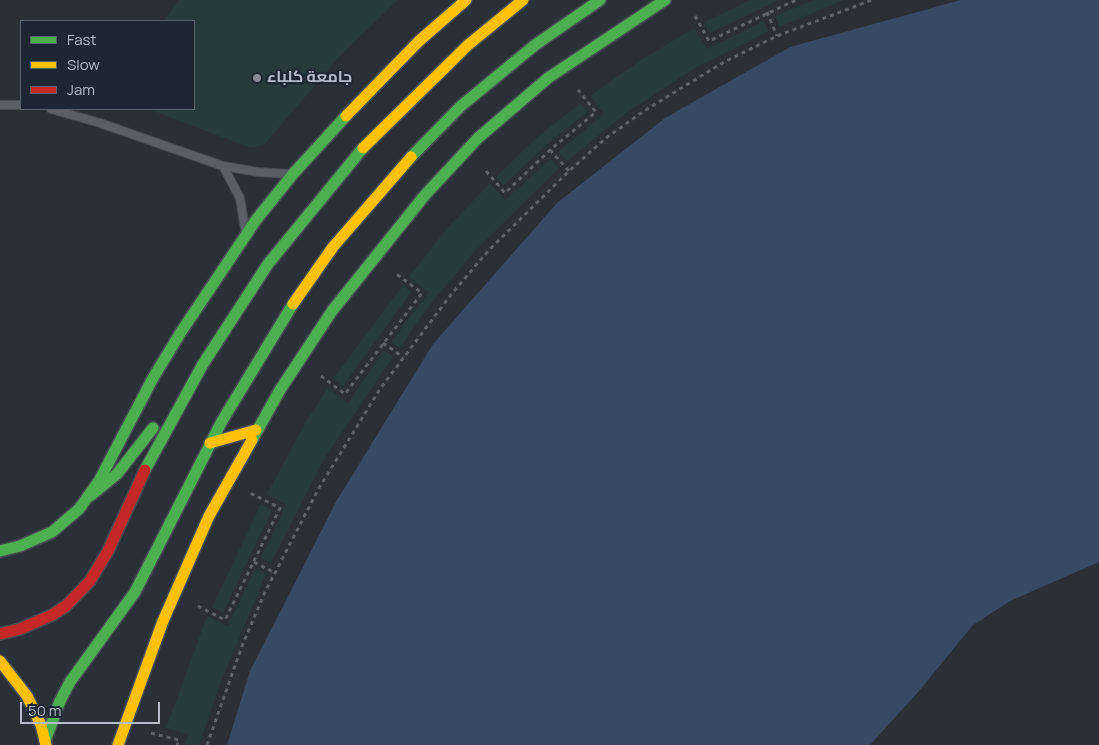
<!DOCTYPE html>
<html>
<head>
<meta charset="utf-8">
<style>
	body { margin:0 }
	#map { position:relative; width:1099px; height:745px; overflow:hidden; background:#2a3038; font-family:Manrope,sans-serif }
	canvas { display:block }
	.legend { position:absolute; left:20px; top:20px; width:175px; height:90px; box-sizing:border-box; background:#1d2633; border:1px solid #59626f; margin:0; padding:6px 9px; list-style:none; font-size:15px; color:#b4bcc9 }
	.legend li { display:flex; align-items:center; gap:10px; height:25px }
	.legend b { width:25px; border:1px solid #59626f }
	.scale { position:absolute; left:20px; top:702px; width:140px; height:22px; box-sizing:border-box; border:2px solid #b4bcc9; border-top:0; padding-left:6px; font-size:15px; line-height:18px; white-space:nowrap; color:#b4bcc9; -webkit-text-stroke:4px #1d2633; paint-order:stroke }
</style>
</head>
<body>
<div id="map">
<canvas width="1099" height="745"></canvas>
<ul class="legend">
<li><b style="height:6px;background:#4caf50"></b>Fast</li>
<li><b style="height:6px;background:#ffc107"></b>Slow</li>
<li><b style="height:6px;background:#c62828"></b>Jam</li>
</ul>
<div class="scale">50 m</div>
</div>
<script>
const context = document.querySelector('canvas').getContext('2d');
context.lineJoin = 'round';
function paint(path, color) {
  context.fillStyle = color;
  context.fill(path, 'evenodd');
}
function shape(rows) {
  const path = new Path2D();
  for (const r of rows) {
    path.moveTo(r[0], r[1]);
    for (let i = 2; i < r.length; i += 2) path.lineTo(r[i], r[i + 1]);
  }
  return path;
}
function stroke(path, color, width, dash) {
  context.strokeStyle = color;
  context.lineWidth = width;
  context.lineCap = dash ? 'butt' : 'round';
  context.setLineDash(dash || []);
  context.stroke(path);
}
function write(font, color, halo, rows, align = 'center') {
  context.font = font + ' Manrope,Cairo,sans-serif';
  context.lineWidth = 4.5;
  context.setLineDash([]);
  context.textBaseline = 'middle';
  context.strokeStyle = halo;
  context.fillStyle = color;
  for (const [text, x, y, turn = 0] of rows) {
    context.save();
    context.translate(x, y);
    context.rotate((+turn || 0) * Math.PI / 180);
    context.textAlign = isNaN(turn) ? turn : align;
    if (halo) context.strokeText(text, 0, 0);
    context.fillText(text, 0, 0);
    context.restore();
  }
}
paint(shape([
	[179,0,398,0,341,55,264,145,251,148,148,109,194,109,194,21,164,21],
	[750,0,779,0,710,33,704,22],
	[814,0,844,0,779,27,775,16],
	[764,21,769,31,697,67,629,111,567,161,558,152,604,114,590,96,641,60,694,28,707,49],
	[581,103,587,112,544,147,504,185,496,177,536,138],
	[551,159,559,168,473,253,422,315,400,348,391,342,429,292,409,277,448,227,490,183,505,200],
	[403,285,411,292,343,386,333,379],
	[384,350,393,357,326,456,271,563,261,558,286,505,267,494,305,423,328,388,348,403],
	[261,504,272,510,223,613,212,607],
	[255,569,266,574,220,684,199,745,185,745,188,734,166,728,207,616,228,626]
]), '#273a3e');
paint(shape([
	[961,0,1099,0,1099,562,1010,601,973,625,919,691,870,745,227,745,250,671,337,500,433,344,557,203,665,118,790,47]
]), '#384963');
const lane = shape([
	[0,105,21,105],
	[51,109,100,123,223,166,258,172,289,174],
	[223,166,240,198,245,229]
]);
const fast = shape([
	[411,157,461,106,535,45,600,0],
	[252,440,280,390,332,311,425,195,478,138,548,78,665,0],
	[145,470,203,364,268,264,363,148],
	[90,496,117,474,153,428],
	[0,551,20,546,52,532,79,509,99,481,153,378,181,332,256,220,293,174,346,116],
	[45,741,60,701,70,682,135,592,222,421,293,304]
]);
const slow = shape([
	[346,116,419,41,466,0],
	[363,148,468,45,523,0],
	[293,304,333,247,411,157],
	[210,443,256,430],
	[0,661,27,696,41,725,46,745],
	[118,745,163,621,209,516,252,440]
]);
const jam = shape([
	[0,634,20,629,52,615,66,606,90,581,108,551,145,470]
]);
stroke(lane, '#484c53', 10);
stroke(fast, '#484c53', 14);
stroke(slow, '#484c53', 14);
stroke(jam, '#484c53', 14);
stroke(shape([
	[767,12,777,36],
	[695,16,709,41,796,0],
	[550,150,569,171],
	[486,171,505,193,550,150,596,112,578,90],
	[383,343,403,357],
	[321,376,345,394,422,293,395,273],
	[254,562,275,573],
	[198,606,225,620,280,508,250,493],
	[151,733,179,740,177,745],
	[207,745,242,646,265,592,319,488,380,389,450,296,488,251,569,171,606,138,644,111,724,62,777,36,872,0]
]), '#5d636a', 3, [4, 4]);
stroke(lane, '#5a5e66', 8);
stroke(fast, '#4caf50', 11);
stroke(slow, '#ffc107', 11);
stroke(jam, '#c62828', 11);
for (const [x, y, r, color] of [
	[257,78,5,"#848b96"]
]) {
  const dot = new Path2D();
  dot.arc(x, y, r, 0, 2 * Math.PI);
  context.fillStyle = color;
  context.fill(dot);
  stroke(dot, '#1d2633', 2);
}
write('bold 16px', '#b4bcc9', '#1d2633', [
	["جامعة كلباء",267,78]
], 'left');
</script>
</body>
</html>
